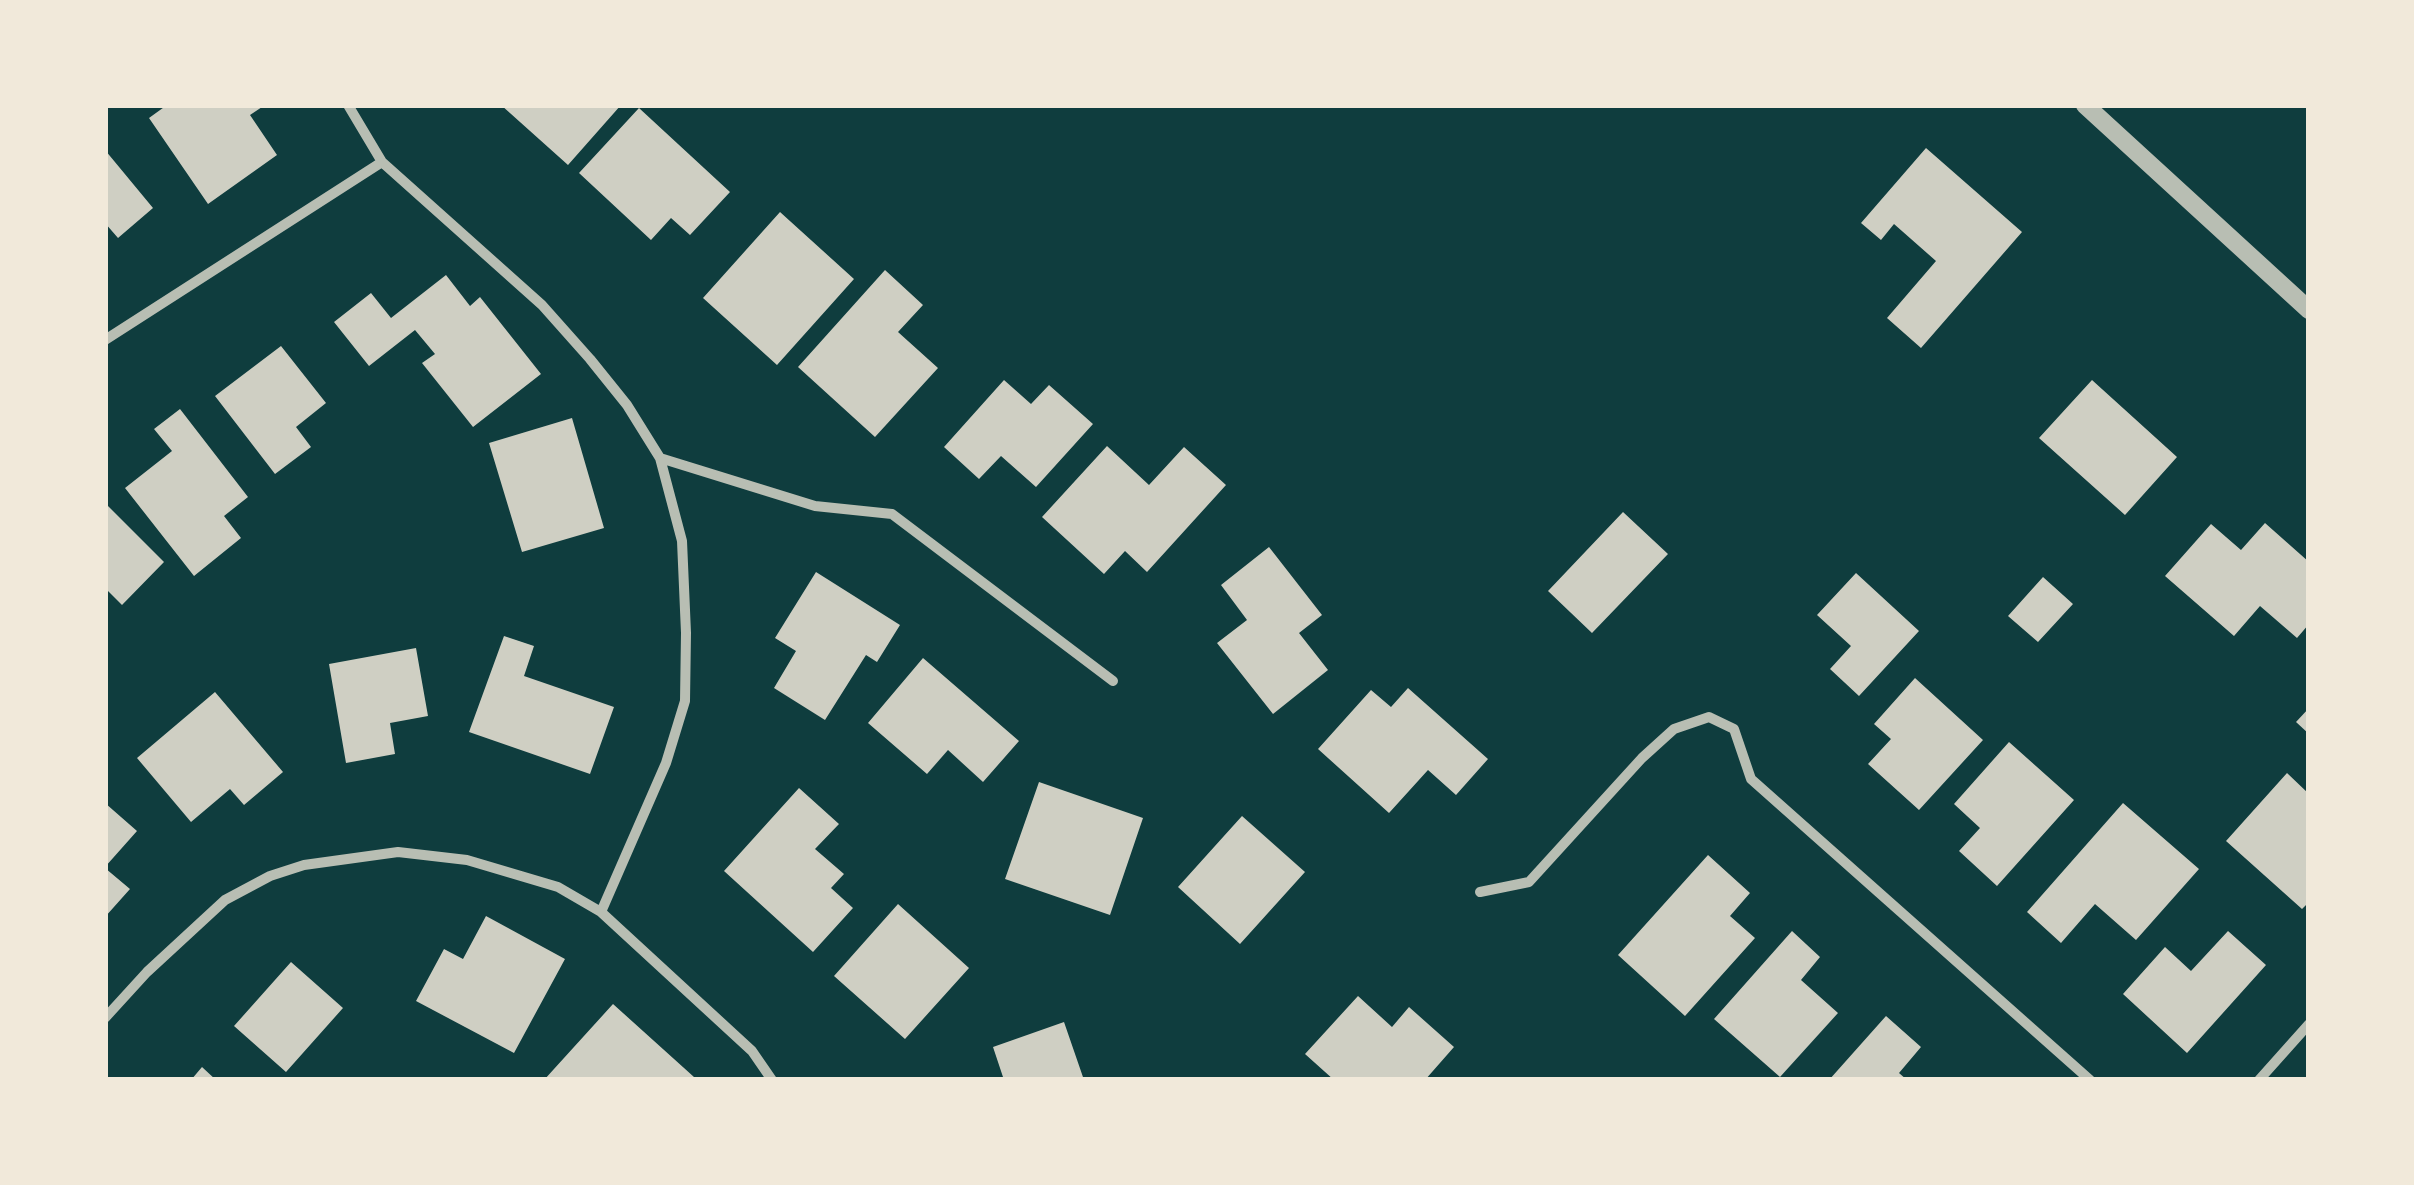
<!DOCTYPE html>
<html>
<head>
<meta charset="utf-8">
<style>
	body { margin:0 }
	#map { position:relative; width:2414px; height:1185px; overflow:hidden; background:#0f3d3e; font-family:Georgia,serif }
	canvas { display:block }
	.frame { position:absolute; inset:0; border:108px solid #f1e9da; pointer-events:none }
</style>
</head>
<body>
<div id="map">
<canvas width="2414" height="1185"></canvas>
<div class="frame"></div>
</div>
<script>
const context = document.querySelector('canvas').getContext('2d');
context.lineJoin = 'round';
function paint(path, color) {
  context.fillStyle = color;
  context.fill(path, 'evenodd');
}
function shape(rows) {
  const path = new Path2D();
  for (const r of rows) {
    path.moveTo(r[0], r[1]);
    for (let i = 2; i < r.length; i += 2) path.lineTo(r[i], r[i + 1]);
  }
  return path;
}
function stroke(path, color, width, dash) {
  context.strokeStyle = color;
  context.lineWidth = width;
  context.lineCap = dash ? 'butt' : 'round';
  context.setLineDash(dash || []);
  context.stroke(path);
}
paint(shape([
	[167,105,265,105,250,115,277,155,208,204,149,118],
	[501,105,621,105,568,165],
	[639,108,730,192,690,235,671,218,651,240,579,173],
	[1926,148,2022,232,1921,348,1887,318,1936,261,1894,224,1881,240,1861,223],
	[105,150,153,208,118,238,105,223],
	[780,212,854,279,777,365,703,298],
	[885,270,923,305,898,332,938,368,875,437,798,367],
	[446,275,470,306,480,297,541,374,473,427,422,363,435,354,415,330,369,366,334,322,371,293,391,318],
	[281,346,326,403,296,427,311,447,275,474,215,396],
	[1004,380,1031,404,1049,385,1093,424,1036,487,1001,456,979,479,944,447],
	[2092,380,2177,457,2125,515,2039,438],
	[180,409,248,497,224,516,241,538,194,576,125,488,172,451,154,429],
	[572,418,604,528,522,552,489,443],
	[1107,446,1149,485,1184,447,1226,485,1147,572,1125,551,1104,574,1042,517],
	[105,503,164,562,122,605,105,588],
	[1623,512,1668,554,1592,633,1548,591],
	[2265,523,2309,562,2309,624,2297,638,2260,606,2234,636,2165,576,2211,524,2241,550],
	[1269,547,1322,615,1299,633,1328,670,1273,714,1217,643,1247,620,1221,585],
	[816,572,900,625,877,662,866,655,825,720,774,688,796,651,775,638],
	[1856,573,1919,631,1859,696,1830,669,1851,646,1817,615],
	[2043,577,2073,604,2038,642,2008,616],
	[504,636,534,646,524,676,614,707,590,774,469,732],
	[416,648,428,716,390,723,395,754,346,763,329,664],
	[923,658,1019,741,983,782,948,750,927,774,868,723],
	[1915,678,1983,740,1919,810,1868,764,1891,739,1874,724],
	[1408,688,1488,759,1456,795,1428,770,1389,813,1318,749,1371,690,1391,707],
	[215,692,283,772,244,805,230,789,191,822,137,758],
	[2309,708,2309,734,2296,722],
	[2009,742,2074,800,1997,886,1959,851,1980,828,1954,804],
	[2287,773,2309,794,2309,902,2302,909,2226,841],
	[1039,782,1143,818,1110,915,1005,879],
	[799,788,839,824,815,849,844,874,831,888,853,908,813,952,724,871],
	[105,803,137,831,105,867],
	[2123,803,2199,869,2136,940,2095,904,2061,943,2027,912],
	[1242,816,1305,872,1240,944,1178,887],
	[1708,855,1750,893,1730,916,1755,938,1685,1016,1618,955],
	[105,868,130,889,105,917],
	[898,904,969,968,905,1039,834,976],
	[486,916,565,959,514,1053,416,1001,444,949,463,959],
	[1792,931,1820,957,1801,980,1838,1013,1780,1077,1714,1019],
	[2228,931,2266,965,2187,1053,2123,994,2165,947,2191,971],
	[291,962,343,1008,286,1072,234,1026],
	[1358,996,1392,1027,1409,1007,1454,1047,1425,1080,1334,1080,1305,1054],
	[613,1004,694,1077,691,1080,544,1080],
	[1886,1016,1921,1047,1899,1073,1907,1080,1829,1080],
	[1064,1022,1084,1080,1004,1080,993,1047],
	[202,1067,216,1080,191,1080]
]), '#cfcfc3');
stroke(shape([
	[348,105,382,162,542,305,590,359,627,405,660,458,682,541,686,633,685,701,666,763,601,912],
	[105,340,382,162],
	[660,458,815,506,892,514,1113,681],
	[1480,892,1529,882,1642,758,1674,729,1709,717,1734,729,1751,779,2090,1080],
	[105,1018,147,972,225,900,270,876,304,865,398,852,467,860,558,887,601,912,752,1051,772,1080],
	[2259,1080,2309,1024]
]), '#b8beb3', 10);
stroke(shape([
	[2085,105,2309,310]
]), '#b8beb3', 18);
</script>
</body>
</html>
